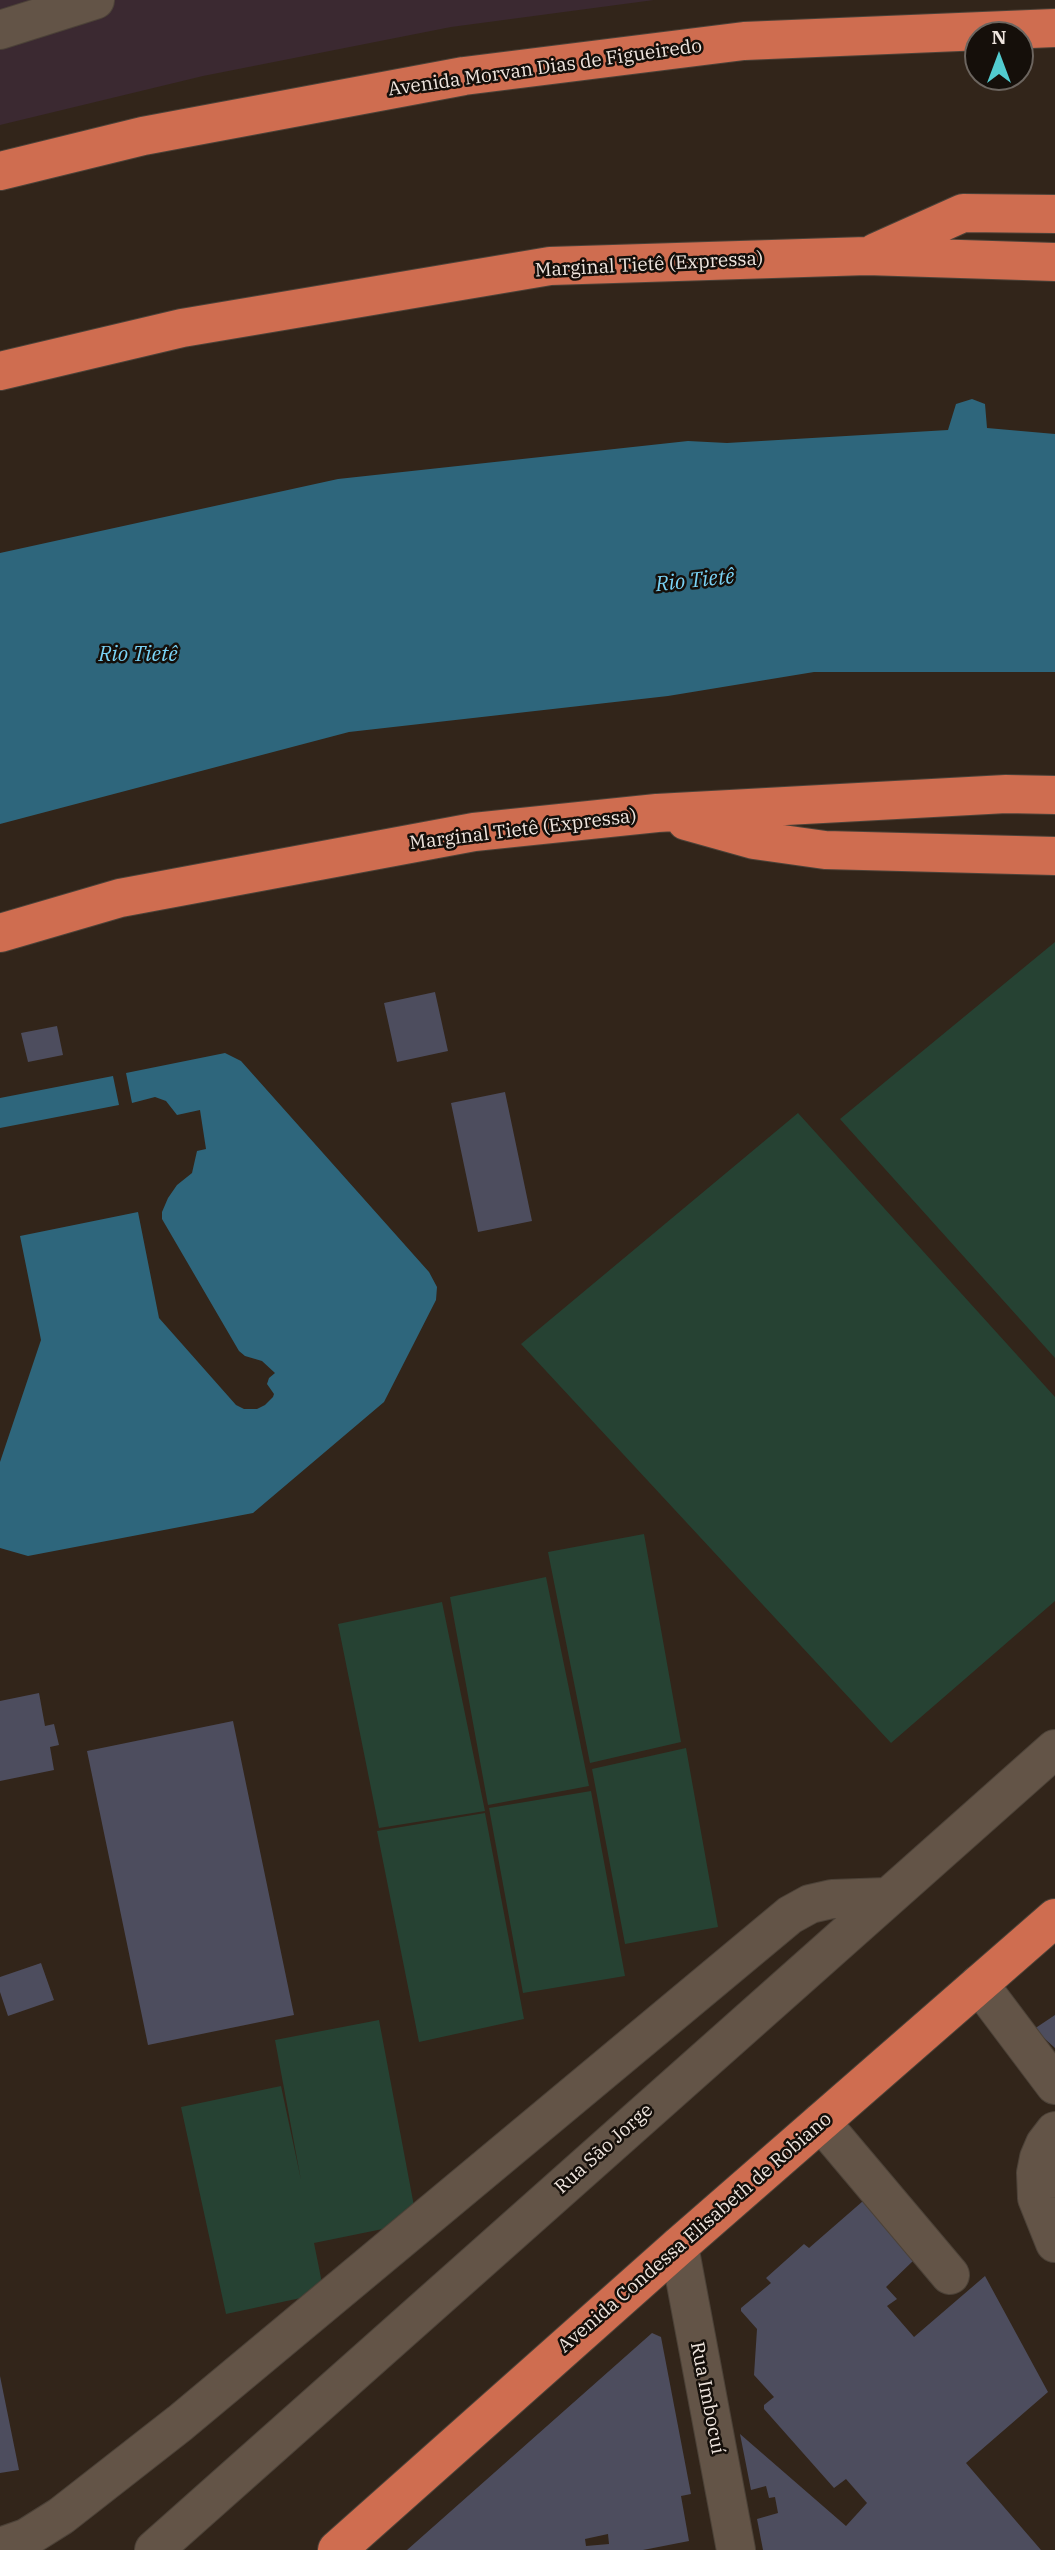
<!DOCTYPE html>
<html>
<head>
<meta charset="utf-8">
<style>
	body { margin:0 }
	#map { position:relative; width:1055px; height:2550px; overflow:hidden; background:#32251a; font-family:"IBM Plex Serif",serif }
	canvas { display:block }
	.north { position:absolute; left:964px; top:21px; width:70px; height:70px; box-sizing:border-box; background:#150f0a; border:2px solid #6c655f; border-radius:50%; rotate:0deg; font-size:19px; font-weight:700; line-height:28px; text-align:center; color:#efe5de }
	.north::after { content:''; display:block; margin:auto; width:24px; height:32px; background:#52ccd0; clip-path:polygon(50% 0,100% 100%,50% 72%,0 100%) }
</style>
</head>
<body>
<div id="map">
<canvas width="1055" height="2550"></canvas>
<div class="north">N</div>
</div>
<script>
const context = document.querySelector('canvas').getContext('2d');
context.lineJoin = 'round';
function paint(path, color) {
  context.fillStyle = color;
  context.fill(path, 'evenodd');
}
function shape(rows) {
  const path = new Path2D();
  for (const r of rows) {
    path.moveTo(r[0], r[1]);
    for (let i = 2; i < r.length; i += 2) path.lineTo(r[i], r[i + 1]);
  }
  return path;
}
function stroke(path, color, width, dash) {
  context.strokeStyle = color;
  context.lineWidth = width;
  context.lineCap = dash ? 'butt' : 'round';
  context.setLineDash(dash || []);
  context.stroke(path);
}
function write(font, color, halo, rows, align = 'center') {
  context.font = font + ' "IBM Plex Serif",serif';
  context.lineWidth = 5;
  context.setLineDash([]);
  context.textBaseline = 'middle';
  context.strokeStyle = halo;
  context.fillStyle = color;
  for (const [text, x, y, turn = 0] of rows) {
    context.save();
    context.translate(x, y);
    context.rotate((+turn || 0) * Math.PI / 180);
    context.textAlign = isNaN(turn) ? turn : align;
    if (halo) context.strokeText(text, 0, 0);
    context.fillText(text, 0, 0);
    context.restore();
  }
}
paint(shape([
	[0,0,654,0,451,27,203,76,0,125]
]), '#3b2931');
paint(shape([
	[1055,942,1055,1358,840,1119],
	[798,1113,1055,1397,1055,1601,891,1743,521,1344],
	[644,1534,681,1742,590,1763,548,1552],
	[546,1577,589,1786,488,1805,450,1597],
	[442,1602,485,1811,379,1828,338,1624],
	[686,1748,718,1927,625,1944,592,1769],
	[591,1791,625,1976,523,1993,489,1808],
	[485,1813,524,2019,419,2042,377,1831],
	[379,2020,417,2222,314,2243,324,2293,226,2314,181,2107,281,2086,301,2180,275,2040]
]), '#264233');
paint(shape([
	[972,399,985,404,987,428,1055,434,1055,672,814,672,668,696,349,732,0,824,0,553,338,479,688,441,727,443,948,430,956,404],
	[225,1053,241,1061,429,1272,437,1287,436,1300,384,1402,253,1513,28,1556,0,1548,0,1462,41,1340,20,1236,138,1212,159,1318,236,1405,244,1409,257,1409,265,1405,273,1397,274,1394,267,1384,269,1378,275,1373,262,1361,245,1356,239,1351,162,1219,162,1212,168,1198,177,1185,192,1173,197,1151,206,1149,200,1110,177,1115,166,1101,155,1097,132,1103,126,1073],
	[113,1076,119,1105,0,1128,0,1098]
]), '#2e667c');
paint(shape([
	[435,992,448,1051,397,1062,384,1003],
	[57,1026,63,1055,28,1062,21,1033],
	[505,1092,532,1221,478,1232,451,1103],
	[39,1693,45,1726,54,1724,59,1745,50,1747,54,1770,0,1781,0,1701],
	[233,1721,294,2015,148,2045,87,1751],
	[41,1963,54,2000,8,2016,0,1992,0,1977],
	[1055,2015,1055,2048,1034,2029],
	[863,2201,914,2260,886,2287,897,2299,887,2306,914,2337,985,2276,1048,2392,966,2463,1041,2550,763,2550,757,2519,778,2513,775,2497,769,2498,766,2486,751,2490,740,2434,846,2526,867,2503,846,2479,834,2488,764,2409,764,2405,774,2397,754,2375,757,2329,741,2311,741,2308,771,2283,766,2278,804,2244,809,2248],
	[652,2333,661,2337,691,2494,681,2496,689,2541,643,2550,407,2550],
	[608,2534,609,2544,586,2546,585,2539],
	[0,2376,19,2470,0,2473]
]), '#4d4d5e');
const minor = shape([
	[0,30,95,0],
	[979,1984,1055,2085],
	[821,2122,950,2275],
	[1055,2131,1045,2144,1039,2158,1036,2173,1037,2198,1055,2243],
	[679,2246,736,2550],
	[0,2547,26,2538,61,2516,180,2423,790,1915,810,1904,832,1899,887,1897],
	[154,2550,1055,1749]
]);
const highway = shape([
	[0,171,143,136,464,76,744,41,1055,28],
	[876,252,963,213,1055,214],
	[0,371,182,328,550,266,867,256,1055,262],
	[686,821,754,840,825,850,1055,856],
	[0,933,120,898,474,832,657,813,1006,794,1055,795],
	[337,2550,679,2246,1055,1918]
]);
stroke(minor, '#4c4238', 40);
stroke(highway, '#4c4238', 40);
stroke(minor, '#635447', 38);
stroke(highway, '#cf6d50', 38);
write('19px', '#efe5de', '#150f0a', [
	["Avenida Morvan Dias de Figueiredo",545,68,-8],
	["Marginal Tietê (Expressa)",649,265,-3],
	["Marginal Tietê (Expressa)",523,830,-7],
	["Rua São Jorge",604,2149,-42],
	["Avenida Condessa Elisabeth de Robiano",695,2233,-41],
	["Rua Imbocuí",707,2398,79]
]);
write('italic 21px', '#7ad3f6', '#150f0a', [
	["Rio Tietê",695,581,-6],
	["Rio Tietê",138,655]
]);
</script>
</body>
</html>
